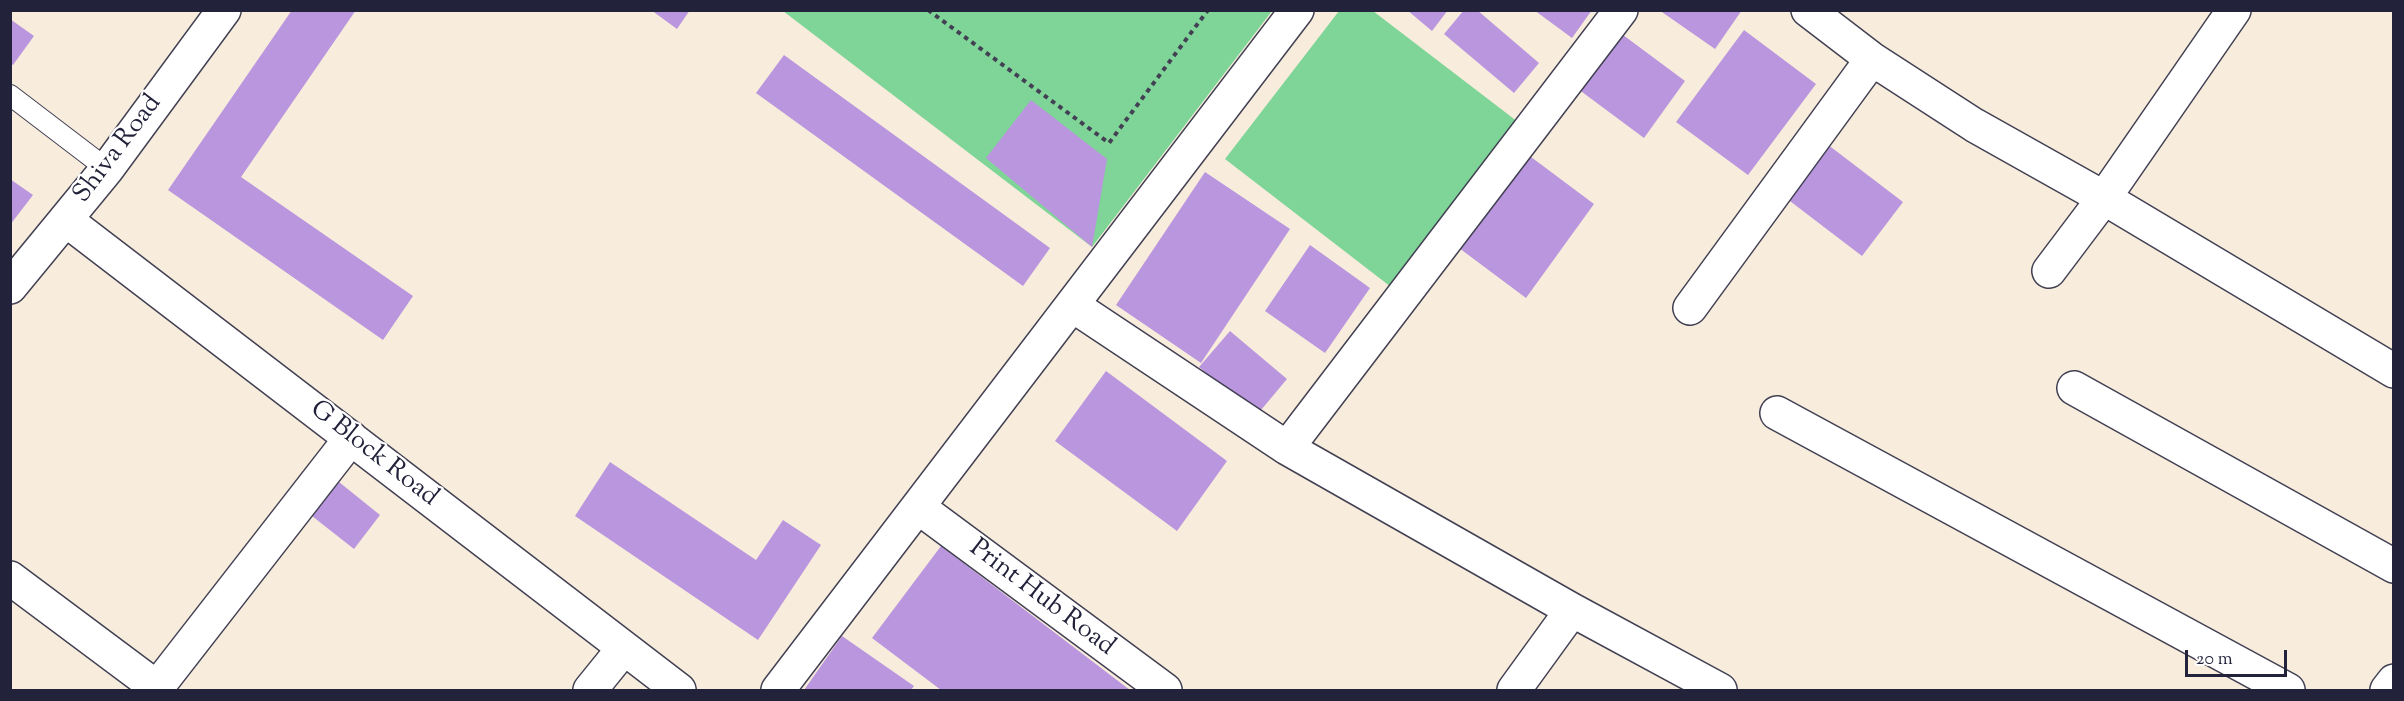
<!DOCTYPE html>
<html>
<head>
<meta charset="utf-8">
<style>
	body { margin:0 }
	#map { position:relative; width:2404px; height:701px; overflow:hidden; background:#f8eddc; font-family:"Sorts Mill Goudy",serif }
	canvas { display:block }
	.frame { position:absolute; inset:0; border:12px solid #22223b; pointer-events:none }
	.scale { position:absolute; left:2185px; top:650px; width:102px; height:27px; box-sizing:border-box; border:3px solid #22223b; border-top:0; padding-left:8px; font-size:18px; line-height:21px; white-space:nowrap; color:#22223b; -webkit-text-stroke:4px #fff; paint-order:stroke }
</style>
</head>
<body>
<div id="map">
<canvas width="2404" height="701"></canvas>
<div class="frame"></div>
<div class="scale">20 m</div>
</div>
<script>
const context = document.querySelector('canvas').getContext('2d');
context.lineJoin = 'round';
function paint(path, color) {
  context.fillStyle = color;
  context.fill(path, 'evenodd');
}
function shape(rows) {
  const path = new Path2D();
  for (const r of rows) {
    path.moveTo(r[0], r[1]);
    for (let i = 2; i < r.length; i += 2) path.lineTo(r[i], r[i + 1]);
  }
  return path;
}
function stroke(path, color, width, dash) {
  context.strokeStyle = color;
  context.lineWidth = width;
  context.lineCap = dash ? 'butt' : 'round';
  context.setLineDash(dash || []);
  context.stroke(path);
}
function write(font, color, halo, rows, align = 'center') {
  context.font = font + ' "Sorts Mill Goudy",serif';
  context.lineWidth = 4.5;
  context.setLineDash([]);
  context.textBaseline = 'middle';
  context.strokeStyle = halo;
  context.fillStyle = color;
  for (const [text, x, y, turn = 0] of rows) {
    context.save();
    context.translate(x, y);
    context.rotate((+turn || 0) * Math.PI / 180);
    context.textAlign = isNaN(turn) ? turn : align;
    if (halo) context.strokeText(text, 0, 0);
    context.fillText(text, 0, 0);
    context.restore();
  }
}
paint(shape([
	[783,11,1272,11,1092,247],
	[1339,11,1373,11,1518,122,1391,287,1225,159]
]), '#7fd497');
paint(shape([
	[292,10,356,10,241,177,413,296,383,340,168,190],
	[651,10,690,10,677,29],
	[1407,10,1448,10,1432,31],
	[1464,10,1477,10,1539,63,1514,93,1444,34],
	[1534,10,1592,10,1572,38],
	[1659,10,1742,10,1715,49],
	[10,19,34,36,13,65,10,63],
	[1615,29,1685,81,1644,138,1574,86],
	[1744,30,1816,84,1748,175,1676,122],
	[784,55,1050,248,1023,286,756,93],
	[1031,100,1107,159,1092,247,986,158],
	[1823,141,1903,202,1862,256,1782,195],
	[1523,151,1594,204,1526,298,1455,245],
	[1205,172,1290,229,1201,363,1116,305],
	[10,179,33,195,10,225],
	[1310,245,1370,288,1325,353,1265,311],
	[1230,331,1287,379,1256,416,1199,367],
	[1106,371,1227,461,1177,531,1055,441],
	[610,462,756,560,783,520,821,545,758,640,575,516],
	[339,482,380,515,354,549,312,516],
	[941,546,1130,690,941,690,872,638],
	[842,636,914,686,911,690,804,690]
]), '#ba96de');
const service = shape([
	[10,95,107,169]
]);
const minor = shape([
	[1808,10,1872,59,1974,125,2104,198,2394,371],
	[66,220,679,690],
	[2049,271,2104,198,2234,10],
	[10,287,107,169,224,10],
	[1072,305,1287,448,1572,610,1720,690],
	[1690,308,1872,59],
	[2074,388,2394,566],
	[1777,413,2288,690],
	[1287,448,1621,10],
	[918,507,1165,690],
	[10,578,160,690],
	[155,690,351,438],
	[590,690,624,648],
	[778,690,1297,10],
	[1514,690,1572,610],
	[2387,690,2394,681]
]);
stroke(service, '#424053', 22);
stroke(minor, '#424053', 36);
stroke(shape([
	[928,10,1109,143,1208,10]
]), '#424053', 4, [4.5, 4.5]);
stroke(service, '#fff', 20);
stroke(minor, '#fff', 33);
write('26px', '#22223b', '#fff', [
	["Shiva Road",119,150,-53],
	["G Block Road",373,455,38],
	["Print Hub Road",1041,599,37]
]);
</script>
</body>
</html>
